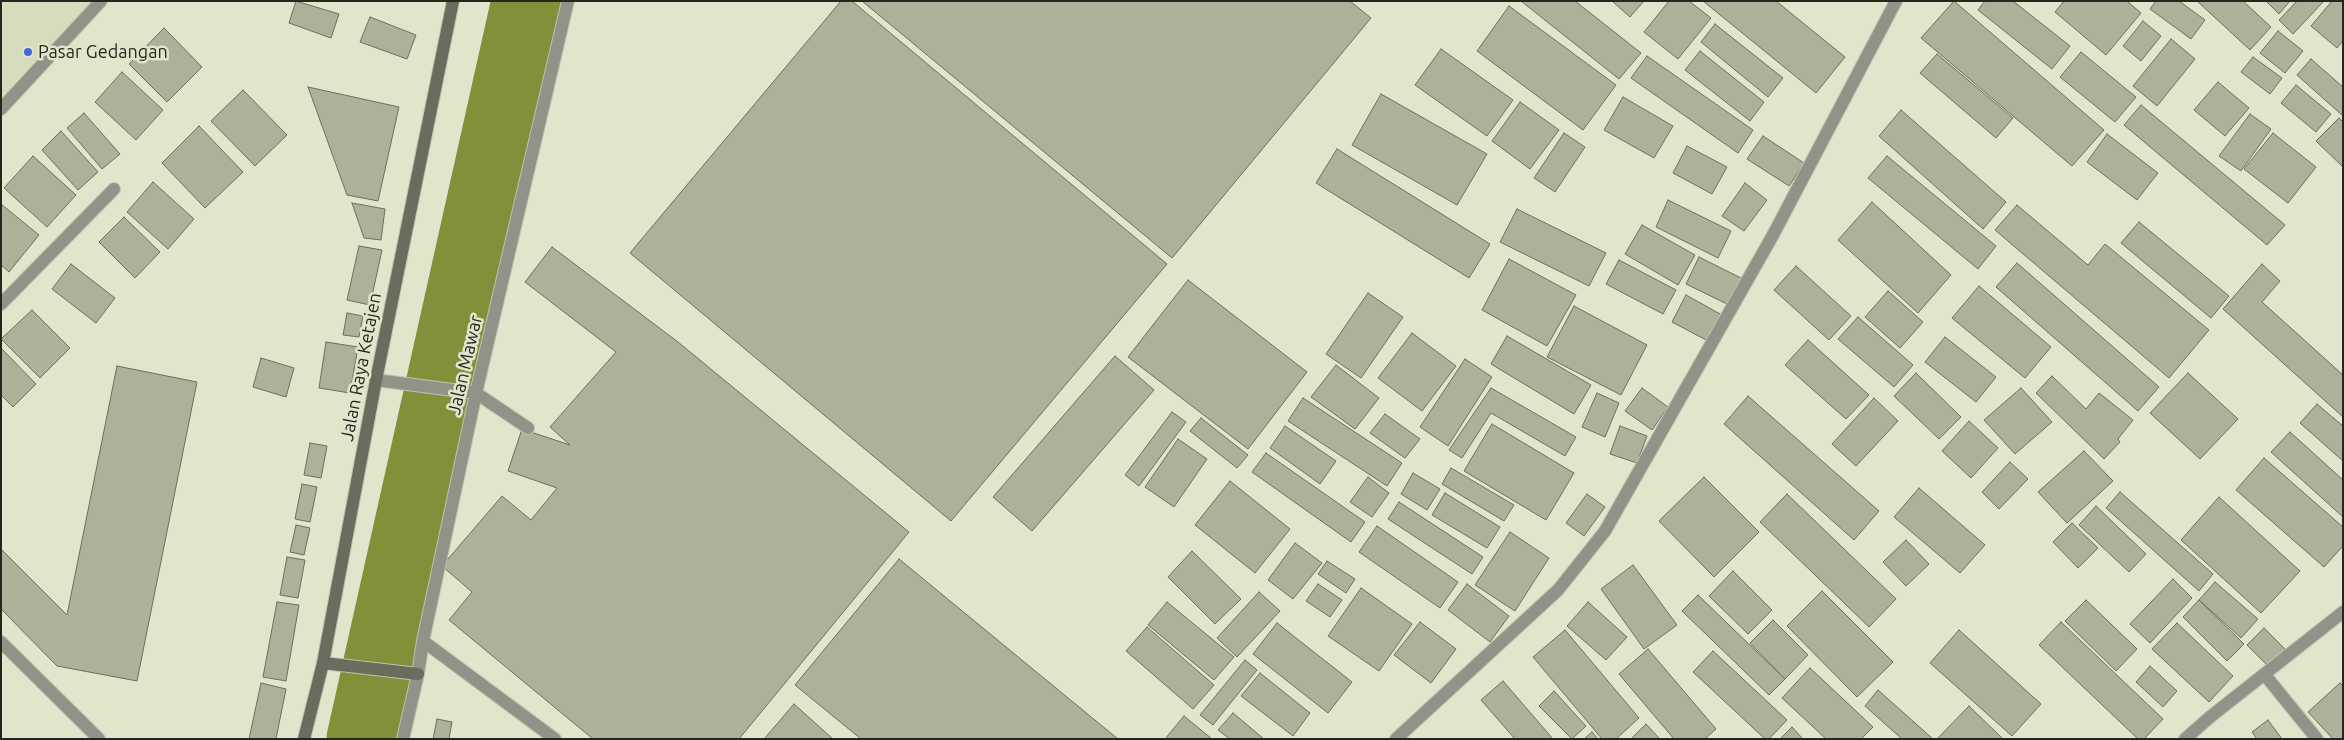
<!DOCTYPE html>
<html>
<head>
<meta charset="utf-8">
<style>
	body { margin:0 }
	#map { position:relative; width:2344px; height:740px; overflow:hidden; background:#e0e5cc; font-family:Ubuntu,sans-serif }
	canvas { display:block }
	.frame { position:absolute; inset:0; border:2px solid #25271e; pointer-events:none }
</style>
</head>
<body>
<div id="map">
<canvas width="2344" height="740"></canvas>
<div class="frame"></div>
</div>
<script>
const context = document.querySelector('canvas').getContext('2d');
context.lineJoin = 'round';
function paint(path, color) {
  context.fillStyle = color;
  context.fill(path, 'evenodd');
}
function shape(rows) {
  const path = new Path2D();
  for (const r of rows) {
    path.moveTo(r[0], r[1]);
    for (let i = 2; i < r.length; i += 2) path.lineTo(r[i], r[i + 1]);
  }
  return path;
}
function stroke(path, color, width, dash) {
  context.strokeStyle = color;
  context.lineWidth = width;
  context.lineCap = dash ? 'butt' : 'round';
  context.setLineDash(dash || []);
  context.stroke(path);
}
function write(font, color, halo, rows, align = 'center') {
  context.font = font + ' Ubuntu,sans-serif';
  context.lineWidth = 5;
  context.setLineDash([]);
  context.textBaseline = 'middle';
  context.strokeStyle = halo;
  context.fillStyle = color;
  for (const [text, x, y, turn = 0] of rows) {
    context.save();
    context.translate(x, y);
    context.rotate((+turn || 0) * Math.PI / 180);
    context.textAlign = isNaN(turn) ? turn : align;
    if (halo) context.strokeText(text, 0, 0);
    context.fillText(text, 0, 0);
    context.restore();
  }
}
paint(shape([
	[1,1,109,1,1,103]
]), '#d6ddbc');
stroke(shape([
	[362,739,527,1]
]), '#848f3a', 71);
const building = shape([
	[296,1,339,14,331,38,289,23,296,1],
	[841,1,852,1,1167,264,951,521,630,253,841,1],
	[862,1,1350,1,1371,18,1172,258,862,1],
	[1521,1,1575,1,1641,53,1619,79,1521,1],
	[1612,1,1644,1,1630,17,1612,1],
	[1669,1,1689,1,1711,18,1678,59,1644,32,1669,1],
	[1703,1,1776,1,1845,57,1816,93,1703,1],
	[1954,1,2104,130,2072,166,1921,38,1954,1],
	[1985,1,2013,1,2070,46,2052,69,1978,10,1985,1],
	[2064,1,2127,1,2141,13,2106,55,2055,12,2064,1],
	[2156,1,2179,1,2205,20,2191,39,2150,9,2156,1],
	[2197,1,2243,1,2271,27,2250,50,2197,1],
	[2266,1,2290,1,2279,14,2266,1],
	[2297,1,2324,1,2293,34,2279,20,2297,1],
	[2332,1,2343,1,2343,41,2337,48,2311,26,2332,1],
	[1509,6,1616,85,1583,130,1477,51,1509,6],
	[370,17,416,35,407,59,360,42,370,17],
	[2143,21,2161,36,2141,61,2123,46,2143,21],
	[1715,24,1783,78,1768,97,1701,42,1715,24],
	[164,28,202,67,167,102,129,64,164,28],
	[2278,31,2303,51,2285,73,2260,53,2278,31],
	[2171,39,2195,59,2157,106,2133,86,2171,39],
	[1441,49,1513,100,1487,136,1415,85,1441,49],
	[1700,51,1764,102,1750,121,1685,70,1700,51],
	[2081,52,2136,97,2115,122,2060,77,2081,52],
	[1937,54,2013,118,1996,138,1920,73,1937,54],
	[1647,56,1753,130,1738,153,1631,78,1647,56],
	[2253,57,2282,78,2270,94,2241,72,2253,57],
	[2311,59,2343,87,2343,116,2297,75,2311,59],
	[122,72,163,110,136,140,95,102,122,72],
	[2218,82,2249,108,2225,136,2194,110,2218,82],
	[2296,85,2331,114,2316,132,2281,103,2296,85],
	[308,87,399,107,378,201,347,195,308,87],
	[243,90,287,135,255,166,211,121,243,90],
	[1381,94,1487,154,1457,205,1352,145,1381,94],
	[1623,97,1673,126,1654,158,1604,130,1623,97],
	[1520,102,1559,130,1530,169,1492,141,1520,102],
	[2141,105,2285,225,2267,245,2124,125,2141,105],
	[1901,110,2006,202,1983,229,1879,136,1901,110],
	[84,113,120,154,102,169,67,128,84,113],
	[2250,114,2271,129,2241,171,2219,156,2250,114],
	[2339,118,2343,122,2343,167,2316,141,2339,118],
	[199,126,243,172,205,208,162,163,199,126],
	[61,131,98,172,78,190,42,150,61,131],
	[1564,133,1585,147,1555,192,1534,178,1564,133],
	[2273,133,2316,167,2288,203,2244,169,2273,133],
	[2107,134,2158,173,2137,200,2087,162,2107,134],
	[1763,136,1804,163,1789,186,1747,159,1763,136],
	[1687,146,1727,167,1712,194,1673,173,1687,146],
	[1337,149,1490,244,1469,278,1316,183,1337,149],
	[33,156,76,195,47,227,4,188,33,156],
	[1887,156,1996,246,1978,269,1868,178,1887,156],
	[153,182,194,219,168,249,127,212,153,182],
	[1745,183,1767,200,1744,231,1722,216,1745,183],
	[1668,200,1731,231,1718,258,1656,227,1668,200],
	[1872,202,1951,275,1918,313,1838,240,1872,202],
	[352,203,385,209,381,240,364,238,352,203],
	[1,204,39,235,9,272,1,265,1,204],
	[2017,205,2088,265,2105,244,2209,330,2169,378,1995,230,2017,205],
	[1517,209,1606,253,1589,286,1500,242,1517,209],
	[124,217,160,252,135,278,99,242,124,217],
	[2139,222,2229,296,2211,318,2121,243,2139,222],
	[1642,225,1695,255,1678,285,1625,254,1642,225],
	[359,246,382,250,370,305,347,300,359,246],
	[552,247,678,342,909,532,739,739,593,739,449,620,472,592,442,566,502,496,531,520,557,488,508,471,522,429,570,445,550,427,616,352,525,282,552,247],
	[1699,257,1743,279,1729,305,1686,284,1699,257],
	[1509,259,1576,295,1547,346,1482,310,1509,259],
	[1619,260,1676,290,1663,314,1606,284,1619,260],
	[2017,263,2159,387,2138,411,1996,287,2017,263],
	[71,264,115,298,96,323,52,289,71,264],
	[2262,264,2280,281,2262,302,2343,375,2343,417,2223,309,2262,264],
	[1796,266,1851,316,1829,340,1774,290,1796,266],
	[1188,280,1307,372,1248,449,1128,357,1188,280],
	[1979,286,2051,347,2025,378,1952,318,1979,286],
	[1888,291,1923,322,1900,348,1865,317,1888,291],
	[1368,293,1403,317,1361,378,1326,354,1368,293],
	[1686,295,1722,315,1708,341,1672,322,1686,295],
	[1574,306,1647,345,1621,395,1547,357,1574,306],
	[32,310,70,348,40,378,1,339,32,310],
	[347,313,363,316,359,337,343,335,347,313],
	[1858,317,1913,365,1894,387,1838,339,1858,317],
	[1412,333,1456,366,1422,411,1378,378,1412,333],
	[1507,336,1591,385,1574,414,1491,364,1507,336],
	[1945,337,1996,377,1976,402,1925,362,1945,337],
	[1808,340,1869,395,1846,419,1785,365,1808,340],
	[326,342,358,347,350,393,319,388,326,342],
	[1,348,36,384,13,407,1,395,1,348],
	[1115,356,1154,390,1032,531,993,497,1115,356],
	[261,358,294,368,286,397,253,387,261,358],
	[1465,359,1492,377,1448,446,1420,427,1465,359],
	[1336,365,1379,398,1355,429,1311,397,1336,365],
	[117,366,197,382,137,681,57,666,1,609,1,549,67,615,117,366],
	[1916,373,1961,417,1939,439,1894,396,1916,373],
	[2188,373,2238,419,2200,459,2150,413,2188,373],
	[2052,376,2086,409,2099,393,2133,420,2118,439,2120,442,2104,459,2036,393,2052,376],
	[1491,388,1576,437,1565,456,1491,413,1462,458,1449,450,1491,388],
	[1642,388,1668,407,1652,430,1625,411,1642,388],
	[2021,388,2052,422,2015,454,1984,420,2021,388],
	[1597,393,1619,403,1605,437,1582,427,1597,393],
	[1748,396,1879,511,1854,540,1724,424,1748,396],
	[1303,398,1402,463,1387,486,1288,421,1303,398],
	[1874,398,1898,421,1856,466,1832,444,1874,398],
	[2317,404,2343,426,2343,461,2300,423,2317,404],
	[1172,412,1186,422,1139,486,1125,475,1172,412],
	[1385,414,1420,439,1405,458,1370,433,1385,414],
	[1201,418,1248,455,1237,468,1190,431,1201,418],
	[1969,421,1998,448,1971,478,1942,451,1969,421],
	[1492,424,1574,473,1546,520,1464,471,1492,424],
	[1285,426,1336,461,1320,484,1270,448,1285,426],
	[1620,426,1647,436,1637,463,1610,454,1620,426],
	[2290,432,2343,480,2343,517,2271,452,2290,432],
	[1178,439,1207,459,1174,507,1145,487,1178,439],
	[310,443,327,446,321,478,304,475,310,443],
	[2084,451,2113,481,2067,523,2038,492,2084,451],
	[1266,453,1365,522,1351,542,1252,472,1266,453],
	[2264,458,2343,527,2343,546,2324,567,2236,490,2264,458],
	[2010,462,2028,479,1999,509,1982,492,2010,462],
	[1451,468,1514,505,1504,521,1442,484,1451,468],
	[1413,473,1440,489,1427,510,1401,494,1413,473],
	[1368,477,1389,493,1372,517,1350,502,1368,477],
	[1704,477,1759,532,1714,577,1659,521,1704,477],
	[1230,481,1290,529,1255,573,1195,525,1230,481],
	[302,484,317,487,310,522,295,519,302,484],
	[1919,488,1985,545,1960,573,1894,517,1919,488],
	[2120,492,2213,574,2199,591,2106,508,2120,492],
	[1445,493,1500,527,1487,548,1432,515,1445,493],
	[1587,494,1605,507,1584,536,1566,523,1587,494],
	[1787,494,1896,599,1869,627,1760,522,1787,494],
	[2219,497,2300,571,2261,613,2181,540,2219,497],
	[1399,502,1483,557,1472,574,1388,519,1399,502],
	[2096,506,2146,554,2129,572,2079,525,2096,506],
	[2072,523,2098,548,2078,568,2053,542,2072,523],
	[296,525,310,528,304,555,290,552,296,525],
	[1377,526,1458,582,1440,608,1359,552,1377,526],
	[1510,532,1549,558,1515,611,1475,585,1510,532],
	[1906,540,1929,564,1906,586,1883,562,1906,540],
	[1295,543,1322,563,1293,599,1268,580,1295,543],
	[1192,551,1241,599,1215,624,1168,577,1192,551],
	[287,557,305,560,298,598,280,595,287,557],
	[899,559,1118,739,861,739,795,685,899,559],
	[1327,561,1355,579,1346,593,1318,574,1327,561],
	[1633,565,1677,625,1644,649,1601,589,1633,565],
	[1733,571,1772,610,1748,634,1709,596,1733,571],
	[2173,579,2192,598,2150,643,2130,624,2173,579],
	[2215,582,2258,619,2241,638,2199,600,2215,582],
	[1318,584,1342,600,1330,617,1306,601,1318,584],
	[1467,584,1509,616,1490,642,1448,610,1467,584],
	[1361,588,1412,624,1379,671,1328,636,1361,588],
	[1822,591,1893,662,1857,697,1787,626,1822,591],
	[1259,592,1280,611,1237,657,1217,638,1259,592],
	[1698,595,1785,679,1769,695,1682,611,1698,595],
	[2086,600,2137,649,2116,671,2065,621,2086,600],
	[2199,600,2244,644,2227,661,2183,617,2199,600],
	[277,602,299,605,286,681,263,677,277,602],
	[1167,602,1234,657,1214,680,1148,625,1167,602],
	[1588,602,1627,637,1606,660,1567,626,1588,602],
	[1773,620,1808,655,1785,679,1750,643,1773,620],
	[1420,622,1456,649,1431,683,1394,655,1420,622],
	[2061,622,2163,719,2144,739,2138,739,2039,645,2061,622],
	[1277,623,1352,682,1328,713,1253,654,1277,623],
	[2177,623,2233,676,2209,702,2152,649,2177,623],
	[1147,627,1214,685,1193,709,1126,651,1147,627],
	[2264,628,2286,650,2269,667,2247,645,2264,628],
	[1565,630,1639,718,1616,739,1602,739,1533,657,1565,630],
	[1959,630,2041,704,2012,736,1930,663,1959,630],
	[1648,649,1716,729,1705,739,1674,739,1619,674,1648,649],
	[1713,651,1787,720,1769,739,1765,739,1693,672,1713,651],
	[1245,660,1257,670,1213,725,1200,715,1245,660],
	[2150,666,2177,691,2163,707,2136,682,2150,666],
	[1810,668,1873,727,1861,739,1826,739,1782,698,1810,668],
	[1260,673,1310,713,1293,736,1241,696,1260,673],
	[1503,681,1553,739,1515,739,1481,700,1503,681],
	[261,683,286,689,276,739,249,739,261,683],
	[2340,683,2343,686,2343,739,2333,739,2308,712,2340,683],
	[1878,690,1933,739,1902,739,1865,706,1878,690],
	[1554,691,1586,726,1572,739,1539,706,1554,691],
	[794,704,833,739,764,739,794,704],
	[1969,706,2003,739,1937,739,1969,706],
	[1233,713,1264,739,1230,739,1218,730,1233,713],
	[1184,716,1212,739,1165,739,1184,716],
	[437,719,452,722,449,739,433,739,437,719],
	[2268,720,2282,739,2257,739,2252,732,2268,720],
	[1646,724,1660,739,1631,739,1646,724],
	[1792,727,1803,739,1780,739,1792,727],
	[1592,732,1598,739,1584,739,1592,732]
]);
paint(building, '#acb199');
stroke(building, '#6c705a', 1);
const lane = shape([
	[1,109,101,1],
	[376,380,476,393,528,428],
	[423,641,476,393,568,1]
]);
const street = shape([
	[1,304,114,189],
	[1,642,99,739],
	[2265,675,2317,739],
	[403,739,418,674,423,641,555,739],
	[1396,739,1558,590,1605,531,1773,235,1896,1],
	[2185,739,2210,717,2343,612]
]);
const secondary = shape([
	[323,663,418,674],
	[304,739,323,663,376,380,453,1]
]);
stroke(lane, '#bec3ad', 14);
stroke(street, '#bec3ad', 14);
stroke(secondary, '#bec3ad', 14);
stroke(lane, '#919388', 12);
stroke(street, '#919388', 12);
stroke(secondary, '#6a6d5e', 12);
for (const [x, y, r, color] of [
	[28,52,5,"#4269db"]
]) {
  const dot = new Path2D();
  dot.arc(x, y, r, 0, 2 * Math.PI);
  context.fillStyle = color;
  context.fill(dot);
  stroke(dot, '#e0e5cc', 2);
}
write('18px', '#25271e', '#e0e5cc', [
	["Pasar Gedangan",38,52]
], 'left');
write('18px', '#25271e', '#e0e5cc', [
	["Jalan Mawar",465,365,-77],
	["Jalan Raya Ketajen",361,367,-79]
]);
</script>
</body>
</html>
